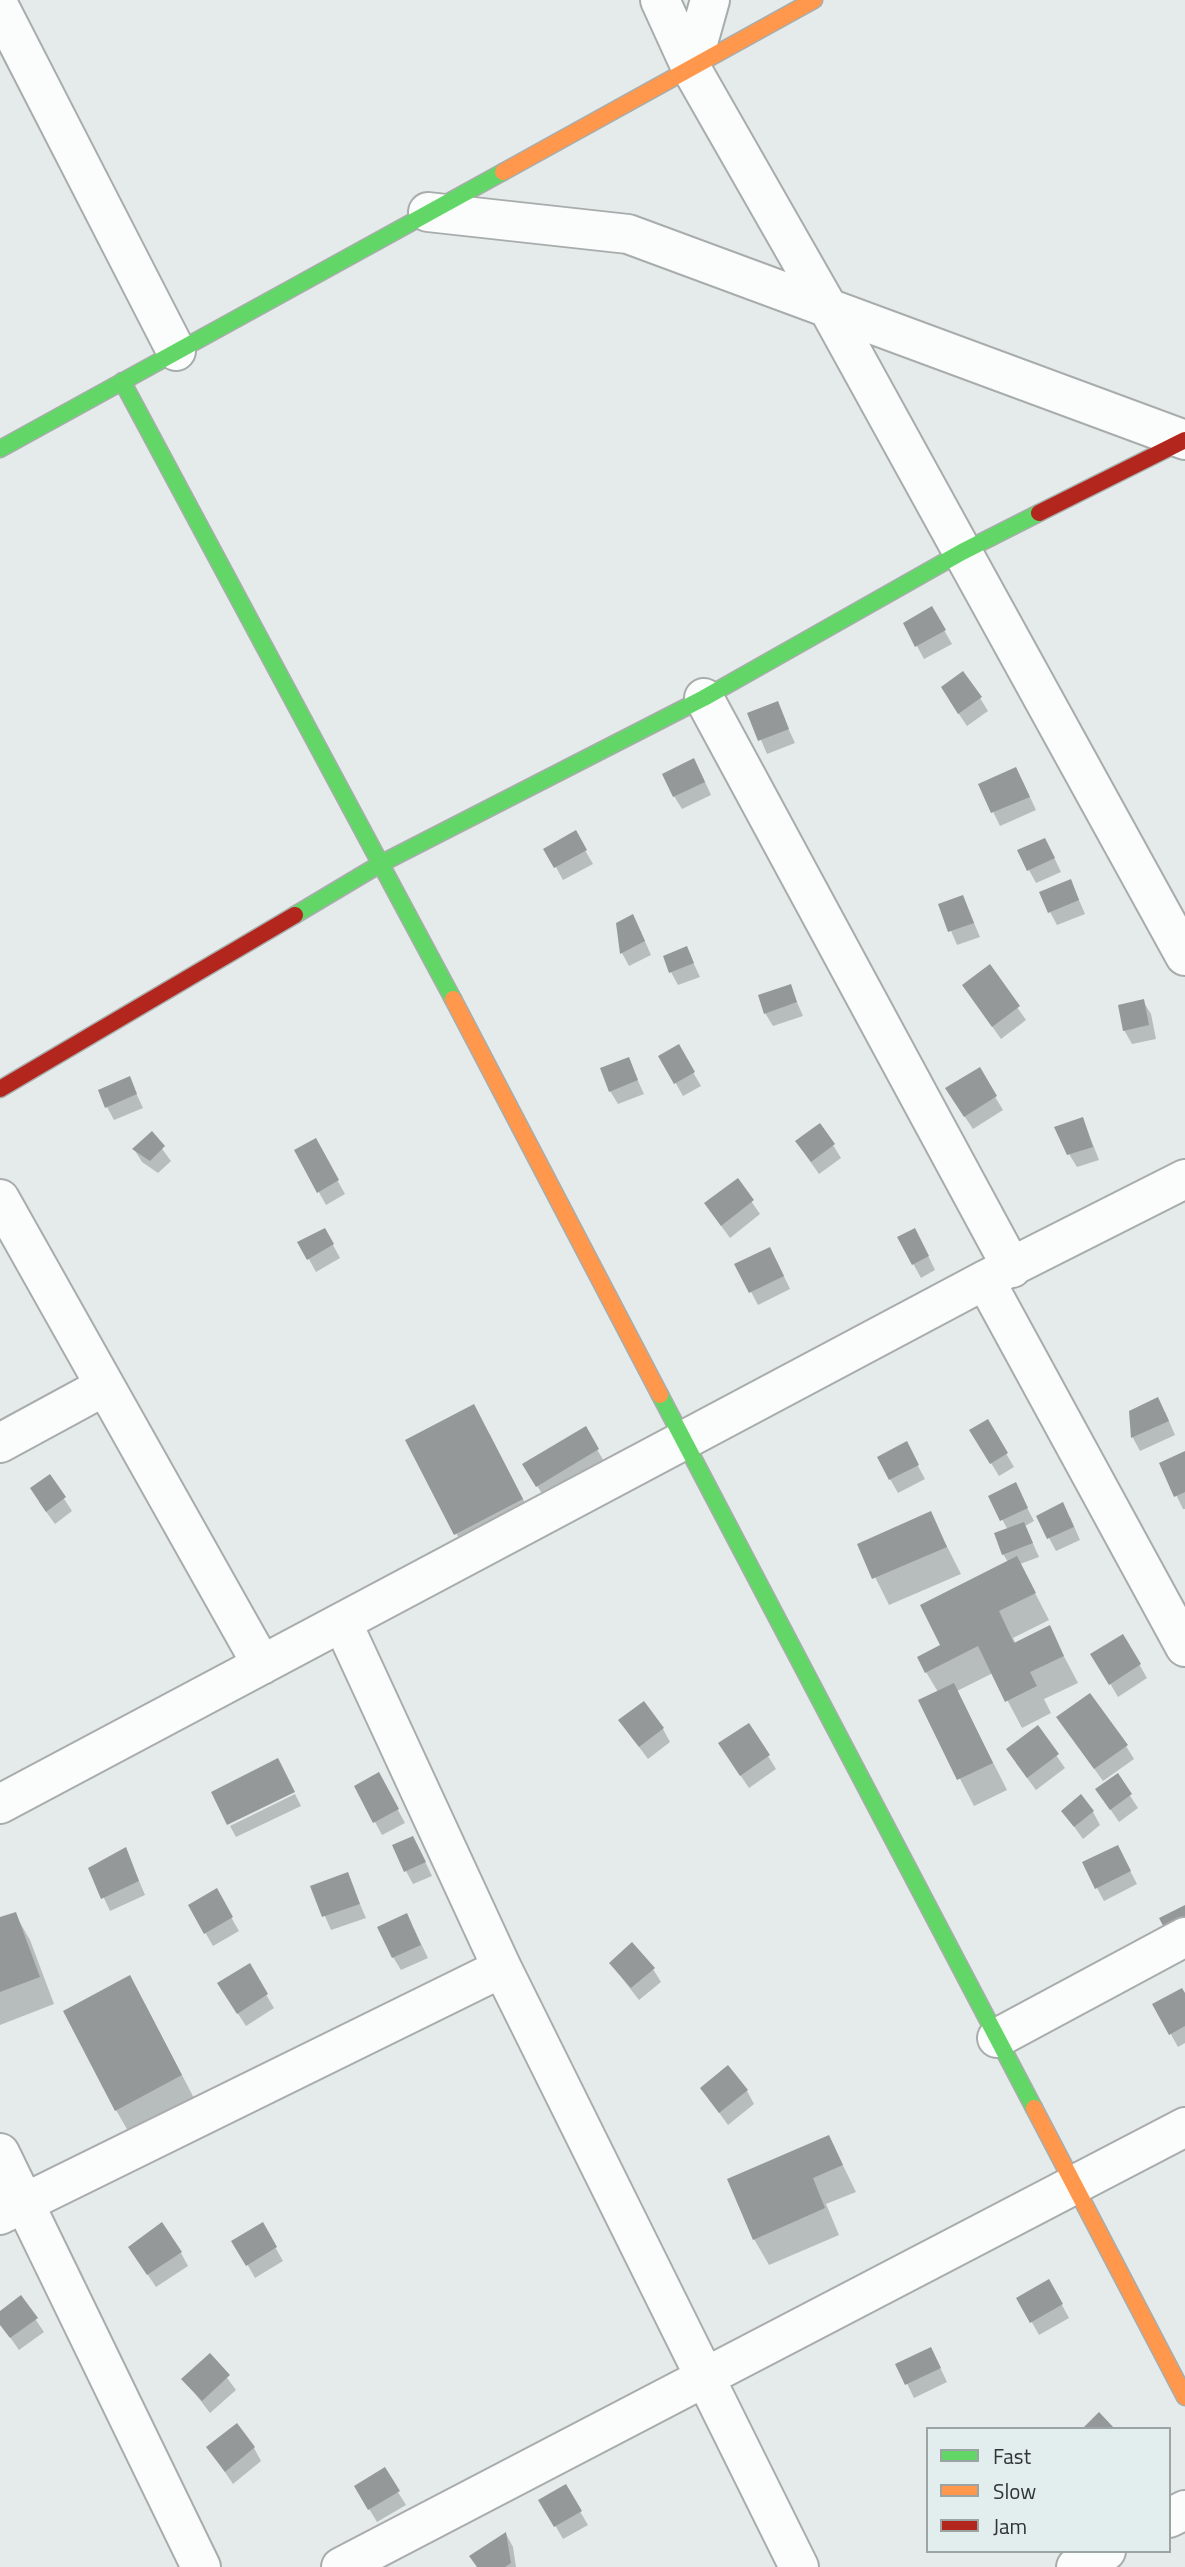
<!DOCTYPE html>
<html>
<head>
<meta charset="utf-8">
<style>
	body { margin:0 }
	#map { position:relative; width:1185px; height:2567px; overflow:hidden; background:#e5ebeb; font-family:"Titillium Web",sans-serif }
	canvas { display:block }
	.legend { position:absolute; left:926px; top:2427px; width:245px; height:126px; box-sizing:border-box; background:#e2eeed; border:2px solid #9ba4a3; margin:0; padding:9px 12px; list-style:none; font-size:21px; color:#303534 }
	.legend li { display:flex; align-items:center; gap:14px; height:35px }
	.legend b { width:35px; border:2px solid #9ba4a3 }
</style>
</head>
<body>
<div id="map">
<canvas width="1185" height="2567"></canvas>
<ul class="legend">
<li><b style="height:9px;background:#63d668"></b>Fast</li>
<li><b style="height:9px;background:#ff974d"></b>Slow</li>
<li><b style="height:9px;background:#b3261e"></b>Jam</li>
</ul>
</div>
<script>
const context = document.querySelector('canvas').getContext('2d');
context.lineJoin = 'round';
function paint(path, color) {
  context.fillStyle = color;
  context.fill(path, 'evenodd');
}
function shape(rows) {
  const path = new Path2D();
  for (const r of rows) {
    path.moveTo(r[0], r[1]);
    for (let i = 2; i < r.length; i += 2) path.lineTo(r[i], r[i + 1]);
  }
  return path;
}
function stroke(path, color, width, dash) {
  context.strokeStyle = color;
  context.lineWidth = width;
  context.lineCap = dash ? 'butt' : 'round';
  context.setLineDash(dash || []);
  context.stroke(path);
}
paint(shape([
	[932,609,952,644,924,659,917,646],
	[980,698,988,711,967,726,950,701],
	[777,704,795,743,767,754,750,714],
	[701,773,711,795,682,809,674,796],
	[1023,782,1036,810,1000,826,980,785],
	[575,833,593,864,563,880,546,849],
	[1052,853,1061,872,1036,883,1029,870],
	[1071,881,1085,914,1057,925,1050,912],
	[963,897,980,937,957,945,940,905],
	[618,924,640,930,651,955,629,966,622,953],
	[687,949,700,977,678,985,671,972],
	[989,967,1026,1020,1001,1039,972,998],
	[790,986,803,1016,773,1026,765,1013],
	[1143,1001,1151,1014,1156,1039,1132,1044,1124,1030],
	[678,1046,701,1086,683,1096,661,1057],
	[628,1059,644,1094,618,1104,610,1091],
	[979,1070,1003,1110,973,1129,955,1102],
	[129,1078,143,1108,114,1120,107,1107],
	[1083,1119,1099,1160,1077,1167,1069,1154],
	[151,1134,171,1161,158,1173,142,1162,134,1149],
	[315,1140,345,1194,326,1205,296,1151],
	[833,1145,841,1158,819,1174,805,1154],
	[737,1181,760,1214,730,1238,714,1216],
	[325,1230,340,1258,316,1272,300,1243],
	[899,1238,922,1243,935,1270,921,1278],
	[777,1262,790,1289,758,1305,737,1265],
	[1131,1412,1165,1412,1175,1435,1140,1451,1133,1438],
	[987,1421,1014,1467,999,1476,971,1430],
	[585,1429,605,1463,545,1499,525,1465],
	[489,1433,537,1526,471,1561,407,1441],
	[906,1444,925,1479,898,1493,890,1479],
	[1185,1453,1185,1509,1183,1509,1161,1464],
	[49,1476,72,1511,55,1524,39,1502],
	[990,1497,1022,1498,1034,1521,1025,1526,1039,1557,1020,1564,1049,1620,1013,1638,1016,1644,1049,1628,1078,1683,1044,1699,1051,1713,1022,1728,993,1673,957,1691,1007,1790,974,1806,920,1701,938,1692,926,1672,943,1646,1008,1562,1003,1554,1008,1530],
	[930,1513,961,1574,889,1605,859,1545],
	[1070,1517,1080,1540,1056,1551,1049,1538],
	[1123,1636,1147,1678,1118,1697,1093,1654],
	[1058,1718,1126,1746,1134,1759,1103,1781],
	[620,1721,663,1729,670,1742,648,1759],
	[749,1725,776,1769,749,1788,728,1757],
	[1037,1728,1065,1768,1036,1790,1016,1763],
	[379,1775,405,1823,382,1835,356,1787],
	[1117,1776,1138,1808,1119,1822,1097,1790],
	[295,1794,301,1806,236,1837,230,1826],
	[1063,1811,1093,1812,1100,1825,1083,1839],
	[126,1850,145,1895,110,1911,90,1868],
	[420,1851,432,1876,413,1884,406,1871],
	[1125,1861,1137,1884,1104,1901,1097,1888],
	[347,1874,366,1918,331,1930,312,1887],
	[216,1891,239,1931,213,1946,190,1906],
	[15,1914,30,1940,54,2004,0,2025,0,1919],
	[414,1929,428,1958,401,1970,393,1957],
	[611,1964,653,1969,661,1982,639,2000],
	[249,1966,274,2008,246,2026,227,1997],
	[1185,1996,1185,2043,1178,2047,1154,2004],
	[145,2004,196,2102,131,2136,116,2110],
	[702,2089,747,2091,754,2104,728,2125],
	[829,2137,856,2192,826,2204,839,2235,769,2265,754,2239],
	[262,2224,283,2261,255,2278,234,2241],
	[181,2253,188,2266,156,2287,138,2260],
	[1049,2281,1069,2318,1039,2335,1019,2299],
	[21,2298,44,2332,19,2350,0,2323,0,2313],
	[931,2349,947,2382,914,2398,898,2365],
	[210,2355,236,2390,210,2413,184,2379],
	[208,2447,254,2448,261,2461,233,2484],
	[384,2470,406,2505,377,2522,356,2487],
	[565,2486,588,2525,563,2539,541,2501],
	[506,2534,513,2547,516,2567,478,2567]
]), '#0003');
paint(shape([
	[932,606,946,630,915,647,903,623],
	[963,671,982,697,958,714,941,687],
	[778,701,789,729,758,741,747,713],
	[694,758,705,782,673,797,662,774],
	[1016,767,1030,797,991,813,978,784],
	[576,830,587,850,554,868,543,849],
	[1045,838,1055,858,1027,871,1017,850],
	[1071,879,1079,900,1048,913,1039,892],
	[963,895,974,923,948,932,938,904],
	[633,914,645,941,620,954,616,923],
	[687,946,694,963,669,973,663,956],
	[990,964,1020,1006,992,1027,962,985],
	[791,984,797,1002,764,1014,758,995],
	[1144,999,1149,1025,1123,1031,1118,1005],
	[679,1044,695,1072,674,1084,658,1056],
	[629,1057,638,1080,609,1092,600,1068],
	[980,1067,997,1096,964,1117,945,1088],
	[130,1076,137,1094,105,1108,98,1090],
	[1083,1117,1093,1147,1067,1155,1054,1127],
	[820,1123,835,1144,811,1162,795,1141],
	[152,1131,165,1146,150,1161,132,1149],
	[316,1138,339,1180,317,1193,294,1150],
	[738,1178,754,1200,721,1226,704,1203],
	[325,1228,334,1244,307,1260,297,1242],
	[915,1228,929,1256,912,1265,897,1237],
	[770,1247,784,1276,749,1293,734,1264],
	[1158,1397,1169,1421,1131,1438,1129,1411],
	[474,1404,523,1499,454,1535,405,1440],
	[988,1419,1008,1453,990,1464,969,1430],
	[586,1426,599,1449,536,1487,522,1464],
	[907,1441,919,1465,889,1480,877,1457],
	[1185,1451,1185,1492,1174,1497,1159,1463],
	[50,1474,66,1497,46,1512,30,1488],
	[1016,1482,1028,1508,1000,1521,988,1496],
	[1063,1502,1074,1527,1047,1539,1036,1516],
	[931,1511,947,1547,872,1579,857,1544],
	[1024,1522,1033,1543,1002,1555,994,1533],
	[1017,1556,1036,1593,999,1611,1014,1643,1050,1625,1064,1656,1030,1672,1037,1686,1005,1702,978,1646,925,1673,917,1657,940,1645,920,1605],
	[1123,1634,1141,1664,1109,1685,1090,1654],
	[954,1683,993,1763,957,1780,918,1700],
	[1090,1693,1128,1745,1094,1769,1056,1717],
	[644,1701,664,1728,639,1747,618,1720],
	[749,1723,770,1755,740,1776,718,1743],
	[1038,1725,1059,1754,1027,1778,1006,1749],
	[278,1758,295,1792,227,1825,211,1792],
	[379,1772,399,1809,373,1823,354,1786],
	[1118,1773,1132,1794,1110,1810,1095,1789],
	[1081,1794,1094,1811,1074,1827,1061,1811],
	[413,1836,426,1862,404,1872,392,1845],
	[1118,1845,1131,1871,1095,1889,1082,1862],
	[126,1847,139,1881,101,1899,88,1868],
	[348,1872,360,1904,322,1917,310,1886],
	[217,1888,233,1917,204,1934,188,1905],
	[1185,1905,1185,1932,1170,1939,1159,1918],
	[16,1912,40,1977,0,1992,0,1917],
	[407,1913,421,1945,392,1958,377,1927],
	[632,1942,655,1968,631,1988,609,1963],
	[250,1963,268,1994,237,2014,217,1983],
	[130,1975,182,2075,115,2111,63,2011],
	[1182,1988,1185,1993,1185,2026,1169,2035,1152,2004],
	[728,2065,748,2090,719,2113,700,2088],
	[829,2135,843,2165,813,2178,825,2208,753,2240,727,2179],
	[162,2222,182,2252,147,2275,128,2247],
	[263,2222,277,2247,246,2266,231,2241],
	[1049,2279,1063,2304,1030,2323,1016,2298],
	[21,2295,38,2318,10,2338,0,2325,0,2311],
	[931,2347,941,2368,905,2385,895,2364],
	[210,2353,230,2375,202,2401,181,2379],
	[1099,2412,1115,2429,1082,2429],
	[237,2423,255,2447,225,2472,206,2447],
	[385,2467,400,2491,368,2510,354,2486],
	[566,2484,582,2511,554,2527,538,2500],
	[506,2532,511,2563,505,2567,477,2567,469,2556]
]), '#949898');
const street = shape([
	[660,0,691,68,828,308,1185,956],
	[0,8,176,351],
	[691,68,710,0],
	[428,212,628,234,1185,440],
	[704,698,1012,1268],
	[0,1199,262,1665],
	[985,1280,1185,1647],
	[0,1443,105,1386],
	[342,1622,502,1968,799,2567],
	[0,1804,985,1280,1185,1179],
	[997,2038,1185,1937],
	[0,2153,201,2567],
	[0,2215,502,1968],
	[1169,2518,1185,2510],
	[341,2567,1185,2127],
	[1076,2567,1106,2551]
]);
const fast = shape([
	[122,381,453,999],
	[0,449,503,172],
	[295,915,382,863,704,698,962,552,1039,513],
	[660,1395,1034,2108]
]);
const slow = shape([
	[503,172,814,0],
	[453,999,660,1395],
	[1034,2108,1185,2397]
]);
const jam = shape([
	[1039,513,1185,440],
	[0,1089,295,915]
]);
stroke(street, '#a8adac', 42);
stroke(fast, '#a8adac', 19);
stroke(slow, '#a8adac', 19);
stroke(jam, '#a8adac', 19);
stroke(street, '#fbfcfc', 38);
stroke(fast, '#63d668', 16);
stroke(slow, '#ff974d', 16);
stroke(jam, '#b3261e', 16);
</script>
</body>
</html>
